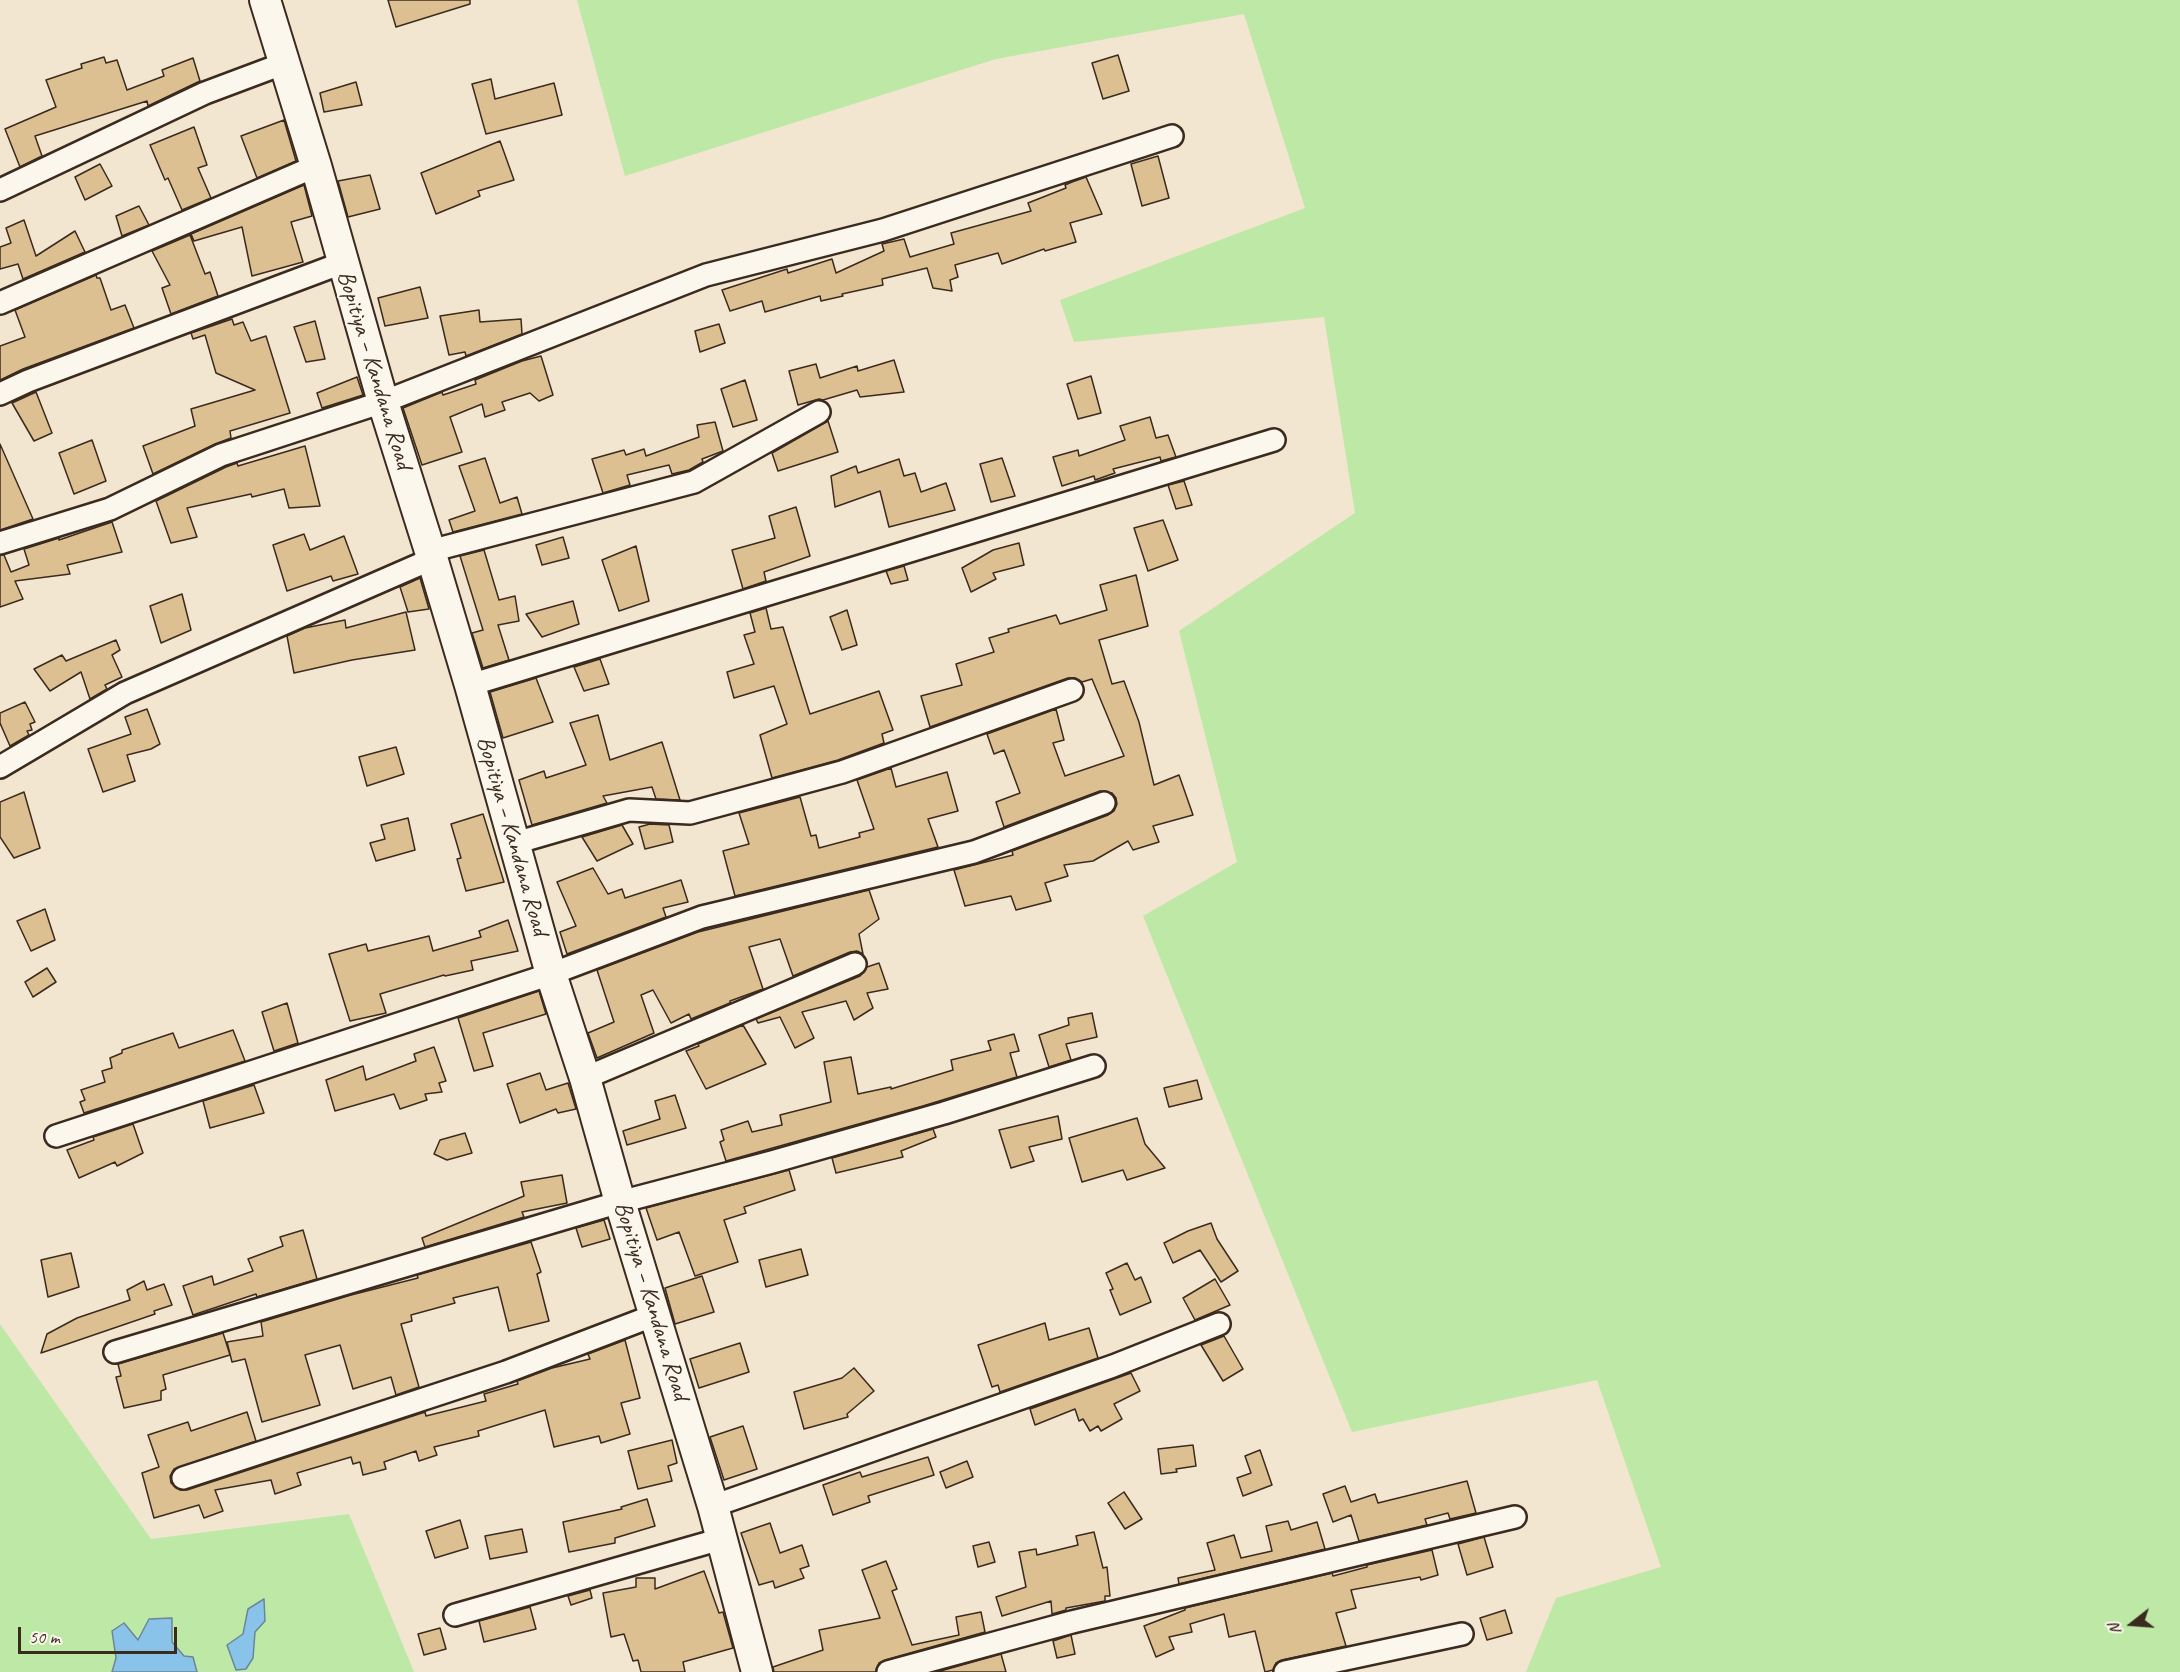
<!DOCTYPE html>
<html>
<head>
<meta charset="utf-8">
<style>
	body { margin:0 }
	#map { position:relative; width:2180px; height:1672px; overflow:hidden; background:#f2e6d1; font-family:Caveat,sans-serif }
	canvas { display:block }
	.north { position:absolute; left:2102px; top:1594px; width:60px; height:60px; -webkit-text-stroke:4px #fbf7ec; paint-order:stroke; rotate:253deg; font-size:16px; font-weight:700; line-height:24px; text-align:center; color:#3b2a1e }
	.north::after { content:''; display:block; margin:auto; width:21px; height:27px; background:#3b2a1e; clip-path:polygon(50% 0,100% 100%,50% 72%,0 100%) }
	.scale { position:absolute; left:18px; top:1627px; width:159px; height:27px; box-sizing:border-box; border:3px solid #3b2a1e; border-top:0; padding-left:8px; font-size:18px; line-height:21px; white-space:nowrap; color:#3b2a1e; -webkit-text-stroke:4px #fbf7ec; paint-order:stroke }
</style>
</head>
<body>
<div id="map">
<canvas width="2180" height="1672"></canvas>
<div class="north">N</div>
<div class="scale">50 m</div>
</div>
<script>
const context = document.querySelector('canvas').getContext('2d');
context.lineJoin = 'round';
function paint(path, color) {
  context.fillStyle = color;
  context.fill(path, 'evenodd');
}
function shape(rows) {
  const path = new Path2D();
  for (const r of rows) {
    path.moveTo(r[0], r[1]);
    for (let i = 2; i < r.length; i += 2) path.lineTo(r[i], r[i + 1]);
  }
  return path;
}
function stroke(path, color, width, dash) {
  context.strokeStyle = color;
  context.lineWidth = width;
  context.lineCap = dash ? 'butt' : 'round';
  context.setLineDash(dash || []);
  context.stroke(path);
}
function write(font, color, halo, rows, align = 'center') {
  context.font = font + ' Caveat,sans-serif';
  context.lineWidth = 4.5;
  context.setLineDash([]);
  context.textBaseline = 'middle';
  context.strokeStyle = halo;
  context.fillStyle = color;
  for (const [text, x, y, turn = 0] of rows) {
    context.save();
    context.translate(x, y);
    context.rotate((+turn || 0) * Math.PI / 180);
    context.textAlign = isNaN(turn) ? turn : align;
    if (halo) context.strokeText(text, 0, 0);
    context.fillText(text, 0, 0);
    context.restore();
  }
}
paint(shape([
	[577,0,2180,0,2180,1672,1526,1672,1556,1598,1661,1567,1597,1380,1352,1432,1143,916,1237,862,1179,631,1355,513,1324,317,1074,342,1060,300,1305,208,1244,14,996,59,625,176],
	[0,1324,151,1539,349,1514,414,1672,0,1672]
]), '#bde8a5');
const water = shape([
	[264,1599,265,1621,255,1632,253,1658,246,1669,236,1670,227,1645,243,1634,248,1609,264,1599],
	[172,1618,172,1642,184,1656,193,1657,197,1672,112,1672,116,1658,112,1631,124,1623,138,1640,149,1619,172,1618]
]);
paint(water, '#8ac3e9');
stroke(water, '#6a8698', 1.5);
const building = shape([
	[388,0,470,0,470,4,396,27,388,0],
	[1118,55,1129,91,1103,99,1092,63,1118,55],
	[104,57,106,63,117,60,127,90,164,76,162,70,193,58,200,81,148,106,147,101,35,136,42,156,20,167,5,129,56,107,46,80,82,68,81,64,104,57],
	[491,79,495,99,554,83,562,115,486,134,472,84,491,79],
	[356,82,362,105,324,112,320,93,356,82],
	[284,120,296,161,257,178,241,136,284,120],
	[194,127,207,165,198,168,211,198,182,210,168,178,165,180,150,145,194,127],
	[500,141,514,180,478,191,480,196,436,214,421,173,500,141],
	[1158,156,1169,198,1142,206,1131,164,1158,156],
	[100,164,112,186,85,200,75,177,100,164],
	[370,175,380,209,348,217,338,181,370,175],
	[1086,177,1102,214,1070,223,1076,242,1045,251,1044,249,1002,264,998,253,955,265,958,277,950,280,952,291,933,288,927,268,882,279,883,285,842,294,843,296,821,301,820,296,765,312,762,301,730,311,722,290,787,269,788,273,832,259,836,273,884,251,882,244,904,239,910,257,954,244,951,233,1031,211,1028,203,1066,188,1065,185,1072,182,1086,177],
	[304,185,312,216,291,222,303,262,252,276,242,227,194,241,191,234,304,185],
	[139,206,149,225,122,236,116,216,139,206],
	[24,220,36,256,75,231,85,252,23,279,18,264,0,269,0,247,11,243,6,228,24,220],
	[190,235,205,274,210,272,218,296,171,314,162,288,170,285,152,251,190,235],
	[96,275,97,278,100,278,111,310,125,305,134,328,23,369,0,380,0,346,25,337,15,310,96,275],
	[420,287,428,318,385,326,378,298,420,287],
	[479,310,480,322,521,319,522,334,466,356,465,352,449,355,440,316,479,310],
	[232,319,234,325,243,322,251,341,266,336,290,413,230,431,231,438,215,444,153,474,143,446,195,426,191,409,255,390,216,373,205,335,193,339,191,333,232,319],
	[315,321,325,359,306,362,294,327,315,321],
	[719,324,725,343,700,352,695,331,719,324],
	[541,356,553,395,539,401,530,393,502,402,505,410,485,417,482,404,450,417,462,452,422,465,403,408,442,392,443,395,476,384,475,380,522,361,541,356],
	[894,360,904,392,860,397,857,390,823,400,819,399,798,405,789,371,816,364,820,378,857,366,858,371,894,360],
	[1091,376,1101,413,1078,419,1067,384,1091,376],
	[357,377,363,395,322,408,317,393,357,377],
	[745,380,757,420,733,427,721,389,745,380],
	[36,392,52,433,34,441,12,403,36,392],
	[1150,417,1156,438,1168,435,1176,457,1161,461,1160,457,1113,469,1115,473,1095,480,1094,476,1062,486,1053,457,1078,450,1079,456,1125,440,1120,426,1150,417],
	[828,421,838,452,778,471,772,453,828,421],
	[715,422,723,451,702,459,703,462,689,470,672,474,669,465,627,475,630,485,603,493,592,459,624,450,626,455,644,449,646,456,699,437,697,425,715,422],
	[92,440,106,481,74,494,59,453,92,440],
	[0,444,33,519,0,530,0,444],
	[305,446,320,506,289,508,284,489,252,497,251,494,187,508,197,537,171,543,156,501,226,467,237,463,238,466,305,446],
	[485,458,500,503,517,497,522,514,453,532,449,520,475,511,459,466,485,458],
	[1002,458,1015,496,991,502,980,464,1002,458],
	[899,459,904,476,915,473,921,492,946,483,955,510,889,527,880,491,835,507,831,476,856,466,858,473,899,459],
	[1184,481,1192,505,1176,509,1168,485,1184,481],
	[796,507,810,556,764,572,766,581,743,589,732,550,775,538,769,516,796,507],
	[1163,520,1178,560,1148,571,1134,528,1163,520],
	[112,522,122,552,67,565,70,574,15,581,23,599,0,607,0,555,4,555,11,572,29,565,24,549,59,538,59,540,112,522],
	[304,534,310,550,344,536,358,574,333,581,331,576,287,591,273,545,304,534],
	[563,537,569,558,542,565,536,545,563,537],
	[1019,543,1024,565,993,573,996,579,971,592,962,568,993,550,1019,543],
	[636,546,649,601,619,611,602,560,636,546],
	[484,550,499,600,515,596,519,621,498,625,509,660,483,668,472,633,483,630,460,556,484,550],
	[904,566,908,580,891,584,886,571,904,566],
	[1136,575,1148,626,1099,640,1112,684,1124,681,1139,722,1154,785,1179,775,1193,815,1153,826,1159,842,1133,850,1128,841,1093,861,1064,865,1068,876,1045,883,1051,901,1016,910,1011,896,965,906,954,870,1013,855,1012,851,1108,815,1114,811,1117,804,1116,798,1112,793,1100,791,1004,827,996,802,1020,793,1004,750,994,754,987,734,1056,709,1064,740,1053,743,1065,776,1124,756,1092,679,1082,682,1075,678,1068,678,930,727,921,696,962,685,956,664,994,652,989,638,1009,632,1008,629,1056,615,1060,624,1107,610,1100,585,1136,575],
	[420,578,429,609,408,612,400,587,420,578],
	[182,594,191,630,161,643,150,606,182,594],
	[573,601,579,624,542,637,526,614,573,601],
	[766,608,771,629,783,627,810,714,879,691,893,730,882,734,884,743,838,760,772,778,760,735,787,724,774,686,734,698,727,672,754,664,744,635,755,632,750,613,766,608],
	[847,610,857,645,842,650,830,617,847,610],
	[406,612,415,650,352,660,294,673,287,636,305,628,345,620,346,628,406,612],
	[116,640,120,650,112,655,122,677,105,685,107,689,90,699,81,672,50,691,34,669,62,655,66,661,116,640],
	[600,659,609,684,584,691,574,667,600,659],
	[536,678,553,722,503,738,490,692,536,678],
	[25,702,35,722,30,724,32,730,27,731,29,735,10,746,0,723,0,713,25,702],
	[147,709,160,744,151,749,127,755,135,781,103,792,88,749,131,734,125,717,147,709],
	[598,715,610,760,662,742,680,800,656,799,652,787,603,796,607,803,532,825,519,780,544,771,546,778,586,765,570,723,598,715],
	[396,747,404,774,367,786,359,757,396,747],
	[891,768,896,787,947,772,958,811,928,819,938,847,735,896,723,851,749,844,739,813,800,797,811,836,816,835,819,848,860,837,859,833,874,829,857,780,891,768],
	[24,792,40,848,14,858,0,837,0,802,24,792],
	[483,814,504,882,466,891,457,859,461,858,451,824,483,814],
	[408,818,415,850,376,861,370,843,385,839,381,825,408,818],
	[650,824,669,825,673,842,645,849,639,827,650,824],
	[622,825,633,844,597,861,582,837,622,825],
	[593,868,608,894,622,889,625,898,681,880,688,902,663,908,666,917,567,954,560,932,576,926,557,882,593,868],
	[869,890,879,919,859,934,863,954,857,951,850,952,793,976,780,939,749,947,763,989,730,1001,730,1003,691,1019,689,1014,671,1023,653,990,641,995,654,1033,597,1058,588,1033,614,1022,597,970,698,932,869,890],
	[45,909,55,940,31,951,17,921,45,909],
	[508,920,518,951,471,961,473,970,445,976,444,975,380,994,386,1013,350,1021,329,954,366,944,368,951,429,936,433,951,481,937,479,931,508,920],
	[879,963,888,989,867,993,873,1008,854,1020,846,1001,802,1012,814,1038,795,1048,780,1017,758,1023,756,1019,860,976,867,967,879,963],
	[47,968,56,982,33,997,25,982,47,968],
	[539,991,546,1014,483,1033,493,1066,474,1071,458,1018,539,991],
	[287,1003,298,1043,274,1051,262,1012,287,1003],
	[1092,1013,1097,1037,1066,1044,1071,1060,1049,1067,1039,1035,1069,1025,1068,1018,1092,1013],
	[743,1025,766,1064,706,1089,686,1051,699,1046,698,1044,743,1025],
	[233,1030,245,1061,84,1113,80,1102,85,1100,81,1090,105,1082,102,1071,112,1068,110,1058,122,1053,122,1050,173,1033,179,1048,233,1030],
	[1014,1034,1019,1051,1010,1053,1017,1077,923,1106,726,1161,720,1142,724,1140,721,1130,748,1121,752,1132,782,1125,780,1115,831,1102,824,1062,851,1057,858,1094,891,1087,891,1089,953,1070,951,1060,991,1050,988,1041,1014,1034],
	[434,1047,446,1081,439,1083,442,1092,425,1094,427,1100,400,1109,394,1094,335,1111,326,1080,363,1066,366,1080,416,1061,414,1054,434,1047],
	[540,1073,546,1090,568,1083,576,1109,558,1113,556,1109,520,1123,507,1084,540,1073],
	[1197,1080,1202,1099,1169,1107,1164,1088,1197,1080],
	[254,1085,264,1113,210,1128,203,1101,254,1085],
	[675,1095,686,1128,627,1145,623,1131,660,1119,655,1101,675,1095],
	[1058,1116,1062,1139,1029,1147,1034,1161,1011,1168,999,1130,1058,1116],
	[1137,1118,1145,1144,1165,1168,1127,1180,1123,1170,1082,1182,1069,1138,1137,1118],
	[133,1124,143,1153,117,1166,115,1162,79,1178,67,1150,94,1140,93,1137,133,1124],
	[933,1129,936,1137,901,1151,903,1157,836,1173,832,1158,933,1129],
	[465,1133,472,1153,447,1160,434,1154,440,1140,465,1133],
	[789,1170,795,1190,744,1207,746,1213,724,1220,738,1262,695,1276,679,1232,657,1240,646,1208,789,1170],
	[562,1175,567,1203,522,1212,524,1217,425,1247,422,1238,524,1196,521,1182,562,1175],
	[604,1220,610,1239,582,1247,576,1228,604,1220],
	[1211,1223,1217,1239,1238,1271,1221,1282,1200,1250,1173,1263,1164,1243,1188,1231,1211,1223],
	[303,1230,317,1279,257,1297,256,1294,193,1315,183,1286,212,1276,214,1285,253,1271,248,1259,283,1246,280,1237,303,1230],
	[531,1242,541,1272,537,1274,549,1321,509,1331,498,1287,453,1298,455,1303,411,1315,412,1321,401,1324,419,1387,396,1395,391,1377,353,1389,340,1345,305,1355,320,1405,262,1422,245,1359,232,1362,227,1342,263,1336,261,1322,351,1295,418,1278,417,1275,531,1242],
	[801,1249,808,1275,766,1287,759,1260,801,1249],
	[71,1253,79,1287,48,1297,41,1260,71,1253],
	[1127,1263,1135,1280,1141,1277,1151,1302,1120,1315,1110,1290,1113,1289,1106,1273,1127,1263],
	[702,1276,714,1312,675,1324,665,1288,702,1276],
	[1215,1279,1230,1305,1195,1320,1183,1298,1215,1279],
	[144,1281,147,1290,164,1284,172,1305,154,1311,155,1314,41,1353,47,1334,77,1318,130,1300,127,1290,144,1281],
	[1045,1323,1049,1340,1089,1328,1098,1358,1000,1392,998,1385,992,1387,978,1345,1045,1323],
	[223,1333,230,1355,163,1375,166,1389,161,1391,161,1400,124,1408,116,1377,121,1376,118,1364,223,1333],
	[1224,1336,1243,1369,1223,1381,1201,1345,1224,1336],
	[625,1340,640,1398,621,1403,630,1434,601,1443,599,1436,554,1447,545,1410,478,1431,479,1436,434,1447,437,1455,419,1461,416,1451,384,1462,386,1469,363,1475,360,1462,353,1464,351,1457,297,1473,301,1485,275,1494,271,1480,215,1490,223,1511,204,1518,199,1505,154,1518,142,1473,159,1467,148,1435,188,1422,191,1431,247,1412,256,1441,174,1469,170,1476,171,1483,180,1490,187,1490,425,1412,426,1416,486,1401,484,1394,518,1384,517,1381,552,1368,590,1359,588,1354,625,1340],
	[740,1343,749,1372,699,1388,690,1359,740,1343],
	[854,1368,874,1391,847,1414,848,1417,804,1429,794,1392,842,1378,854,1368],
	[1131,1373,1140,1391,1114,1404,1122,1419,1101,1431,1098,1426,1090,1431,1083,1419,1079,1421,1075,1409,1035,1425,1030,1409,1131,1373],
	[743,1426,757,1469,724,1480,710,1437,743,1426],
	[672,1440,677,1463,668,1466,672,1481,638,1489,628,1451,672,1440],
	[1193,1445,1196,1466,1176,1469,1177,1472,1161,1474,1158,1449,1193,1445],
	[1260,1450,1272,1485,1243,1496,1237,1478,1251,1473,1245,1456,1260,1450],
	[928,1457,934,1475,868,1496,870,1502,833,1515,823,1485,860,1472,862,1477,928,1457],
	[967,1461,973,1477,946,1488,940,1472,967,1461],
	[1467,1481,1476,1513,1450,1519,1448,1513,1425,1519,1427,1525,1359,1541,1351,1515,1333,1522,1323,1494,1345,1486,1351,1502,1375,1494,1378,1503,1467,1481],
	[1124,1492,1142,1519,1125,1529,1108,1503,1124,1492],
	[647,1499,655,1526,615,1538,615,1543,569,1552,563,1522,622,1509,621,1507,647,1499],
	[460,1520,468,1548,435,1558,426,1531,460,1520],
	[1288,1521,1291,1530,1317,1522,1325,1549,1179,1584,1178,1578,1215,1570,1207,1543,1234,1535,1241,1558,1272,1551,1266,1526,1288,1521],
	[770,1523,780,1553,802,1545,809,1566,800,1569,804,1578,775,1588,773,1581,759,1585,741,1533,770,1523],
	[522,1529,527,1552,490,1559,485,1536,522,1529],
	[1094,1532,1103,1568,1107,1567,1110,1596,1105,1596,1105,1601,1066,1608,1066,1610,1052,1614,1051,1601,1002,1616,996,1597,1026,1587,1019,1552,1036,1549,1037,1555,1078,1545,1076,1536,1094,1532],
	[1484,1537,1493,1567,1467,1575,1458,1544,1484,1537],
	[989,1542,995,1562,978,1567,973,1546,989,1542],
	[1432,1550,1438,1575,1421,1580,1420,1577,1351,1590,1356,1608,1336,1613,1346,1646,1282,1660,1276,1663,1273,1670,1265,1672,1255,1631,1229,1637,1224,1614,1190,1624,1192,1632,1169,1637,1174,1649,1156,1657,1144,1626,1185,1610,1185,1608,1332,1573,1333,1576,1367,1567,1367,1565,1432,1550],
	[886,1561,897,1589,892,1591,912,1645,959,1635,956,1617,981,1612,985,1632,885,1660,879,1663,876,1672,774,1672,773,1667,823,1650,819,1630,880,1618,862,1570,886,1561],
	[704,1571,719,1613,723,1612,733,1648,683,1662,685,1672,641,1672,638,1660,633,1661,624,1634,611,1637,603,1593,636,1587,636,1578,655,1578,655,1589,704,1571],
	[590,1590,592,1598,571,1605,568,1596,590,1590],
	[530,1607,536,1629,484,1642,479,1621,530,1607],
	[1505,1610,1512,1633,1487,1640,1480,1618,1505,1610],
	[440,1628,446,1649,424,1655,418,1634,440,1628],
	[1071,1635,1075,1654,1057,1658,1053,1641,1071,1635],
	[1001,1654,1006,1672,937,1672,1001,1654]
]);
paint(building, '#dcc091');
stroke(building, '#3b2a1e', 1.5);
const street = shape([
	[0,190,205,93,285,63],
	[0,303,316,166],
	[0,394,28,381,342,263],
	[0,543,110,509,221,455,383,402,706,275,883,230,1172,136],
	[430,551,694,482,819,412],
	[470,685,1274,440],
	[0,767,125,693,432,559],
	[515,843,629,810,690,813,842,772,1072,690],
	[585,1078,855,964],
	[56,1136,551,974,702,917,974,852,1104,803],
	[115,1352,620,1202,772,1162,944,1113,1094,1066],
	[183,1478,506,1372,655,1315],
	[713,1506,1113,1366,1219,1324],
	[455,1615,721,1539],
	[888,1672,1072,1622,1515,1517],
	[1285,1672,1462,1634]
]);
const secondary = shape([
	[265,0,316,166,383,402,430,551,470,685,551,974,585,1078,620,1202,713,1506,757,1672]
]);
stroke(street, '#3b2a1e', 26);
stroke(secondary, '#3b2a1e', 34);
stroke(street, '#fbf7ec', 21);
stroke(secondary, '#fbf7ec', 30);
write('24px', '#3b2a1e', '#fbf7ec', [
	["Bopitiya – Kandana Road",374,370,73],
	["Bopitiya – Kandana Road",512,836,74],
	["Bopitiya – Kandana Road",651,1301,73]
]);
</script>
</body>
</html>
